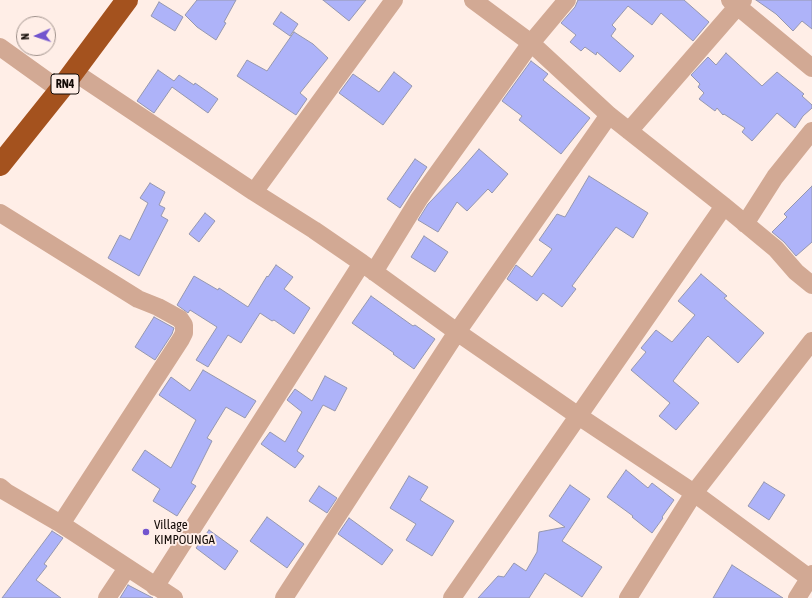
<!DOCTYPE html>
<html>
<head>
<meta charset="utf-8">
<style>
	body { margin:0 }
	#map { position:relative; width:812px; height:598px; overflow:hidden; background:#ffeee7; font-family:"Asap Condensed",sans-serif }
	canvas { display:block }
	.north { position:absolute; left:16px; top:16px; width:40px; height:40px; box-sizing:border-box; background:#ffeee7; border:1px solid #a1938d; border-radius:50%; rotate:267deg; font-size:11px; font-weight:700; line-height:16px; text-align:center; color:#130b07 }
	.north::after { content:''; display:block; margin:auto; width:14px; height:18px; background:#7254ce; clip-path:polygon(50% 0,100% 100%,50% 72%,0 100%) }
</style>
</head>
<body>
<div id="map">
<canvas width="812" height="598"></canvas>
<div class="north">N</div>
</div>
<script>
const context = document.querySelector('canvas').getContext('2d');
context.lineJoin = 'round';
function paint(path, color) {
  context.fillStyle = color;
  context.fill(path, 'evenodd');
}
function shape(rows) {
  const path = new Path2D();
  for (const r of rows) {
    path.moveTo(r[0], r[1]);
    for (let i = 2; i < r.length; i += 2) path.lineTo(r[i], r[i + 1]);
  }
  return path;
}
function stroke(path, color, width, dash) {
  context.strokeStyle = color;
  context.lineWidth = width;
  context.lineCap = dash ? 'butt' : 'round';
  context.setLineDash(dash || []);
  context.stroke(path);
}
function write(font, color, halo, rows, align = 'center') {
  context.font = font + ' "Asap Condensed",sans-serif';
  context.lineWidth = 4;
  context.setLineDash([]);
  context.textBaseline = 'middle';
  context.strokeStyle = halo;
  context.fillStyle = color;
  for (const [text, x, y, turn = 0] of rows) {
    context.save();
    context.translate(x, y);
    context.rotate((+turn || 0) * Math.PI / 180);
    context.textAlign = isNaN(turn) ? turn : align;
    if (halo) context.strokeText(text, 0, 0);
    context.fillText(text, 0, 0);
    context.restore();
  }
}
const building = shape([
	[197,0,236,0,224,22,226,23,216,40,197,27,185,15,197,0],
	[323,0,366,0,349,21,323,0],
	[578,0,684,0,709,22,693,41,661,13,652,25,628,6,612,25,616,29,611,36,634,56,620,72,597,52,596,55,585,47,581,51,570,42,576,35,561,23,575,7,578,0],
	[756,0,812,0,812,29,802,21,793,31,776,14,756,0],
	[159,2,183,17,175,31,151,16,159,2],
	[281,12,298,24,290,36,273,24,281,12],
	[294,32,313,44,328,58,300,93,307,99,296,115,237,76,247,60,267,71,294,32],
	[726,53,762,86,777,72,804,94,802,96,812,105,812,108,803,116,795,128,777,113,752,141,742,132,745,128,724,114,723,115,717,108,715,111,699,99,704,93,698,87,700,84,691,75,708,57,716,65,726,53],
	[531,61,548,74,543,80,590,118,561,154,519,120,522,116,502,101,531,61],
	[158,70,174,81,179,75,194,85,195,83,218,99,208,113,172,87,154,113,137,101,158,70],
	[394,72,412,86,383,125,339,93,353,74,379,92,394,72],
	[479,149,508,174,492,193,488,189,467,211,457,202,438,232,418,220,428,204,459,172,479,149],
	[415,159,427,167,400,208,387,199,415,159],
	[589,176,648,213,633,238,616,227,572,286,576,289,562,307,543,293,537,301,507,279,516,265,532,277,552,249,539,240,557,214,565,217,589,176],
	[150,183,165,192,159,205,165,208,161,216,168,220,139,276,108,258,120,235,130,240,148,203,140,198,150,183],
	[812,186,812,242,796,256,784,242,772,232,787,217,784,214,812,186],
	[205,213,215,221,199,242,189,234,205,213],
	[424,236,448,252,435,272,411,257,424,236],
	[276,265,293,277,284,289,310,308,294,334,274,320,272,321,260,313,241,343,228,335,208,367,196,360,217,327,190,310,188,313,177,305,194,276,218,290,219,288,248,307,267,276,268,277,276,265],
	[701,274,727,296,724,298,764,333,738,363,708,336,705,339,673,381,699,403,676,430,659,416,670,403,631,370,646,352,641,348,656,330,672,342,695,315,678,301,701,274],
	[371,296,413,326,415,325,435,339,414,369,393,354,394,353,352,323,371,296],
	[154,317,174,328,172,334,155,360,135,347,154,317],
	[203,370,256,401,245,418,226,407,207,438,212,441,191,483,196,486,177,516,153,501,160,489,132,470,145,450,171,468,196,420,159,395,171,377,190,391,203,370],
	[325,376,347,388,335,411,323,405,297,451,304,456,295,468,261,444,270,432,285,442,302,412,287,400,295,389,312,401,325,376],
	[626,470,648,488,652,483,674,500,662,517,663,518,652,533,632,517,633,516,607,497,626,470],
	[409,476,428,487,420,500,454,521,432,556,406,540,416,524,390,508,409,476],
	[764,482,785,495,769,520,748,506,764,482],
	[570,485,590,499,562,541,602,567,582,597,545,573,529,598,478,598,498,576,504,577,514,563,526,571,537,552,539,532,565,527,549,516,570,485],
	[319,486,337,498,327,513,309,501,319,486],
	[267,517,304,544,287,568,250,541,267,517],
	[349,518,393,550,382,565,338,534,349,518],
	[209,530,238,551,225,570,196,548,209,530],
	[52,531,63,538,44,564,47,566,36,580,61,598,2,598,52,531],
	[732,565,783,598,713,598,732,565],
	[128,585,153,598,120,598,128,585]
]);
paint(building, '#aeb3f9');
stroke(building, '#9597af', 1);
stroke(shape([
	[473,0,531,43,609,115,724,206,776,249,796,272,812,285],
	[730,0,812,68],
	[0,47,60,90],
	[74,72,254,192,314,230,362,263,457,332,577,415,694,493,812,580],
	[629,131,743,0],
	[254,192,394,0],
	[0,213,138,299,158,307,180,319,184,325,184,333,181,339,61,524],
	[745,224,775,177,812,131],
	[374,272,419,199,531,43,567,0],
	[0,487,6,492,61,524,174,598],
	[155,587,362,263],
	[107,598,127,568],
	[284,598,457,332,609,115],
	[452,598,724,206],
	[628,598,694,493,812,341],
	[797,598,812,574]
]), '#d2a994', 18);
stroke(shape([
	[0,165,60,90,127,0]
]), '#a4521e', 22);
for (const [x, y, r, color] of [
	[146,532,4,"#7254ce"]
]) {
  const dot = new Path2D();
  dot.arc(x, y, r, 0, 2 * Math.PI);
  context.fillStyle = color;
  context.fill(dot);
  stroke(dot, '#ffeee7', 1.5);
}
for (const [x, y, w] of [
	[65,84,28]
]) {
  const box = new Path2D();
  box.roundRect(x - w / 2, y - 10, w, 20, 3);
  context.fillStyle = '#ffeee7';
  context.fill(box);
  stroke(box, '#130b07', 1);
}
write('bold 12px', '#130b07', null, [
	["RN4",65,84]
]);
write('13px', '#130b07', '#ffeee7', [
	["Village",154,525],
	["KIMPOUNGA",154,540]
], 'left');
</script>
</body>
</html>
